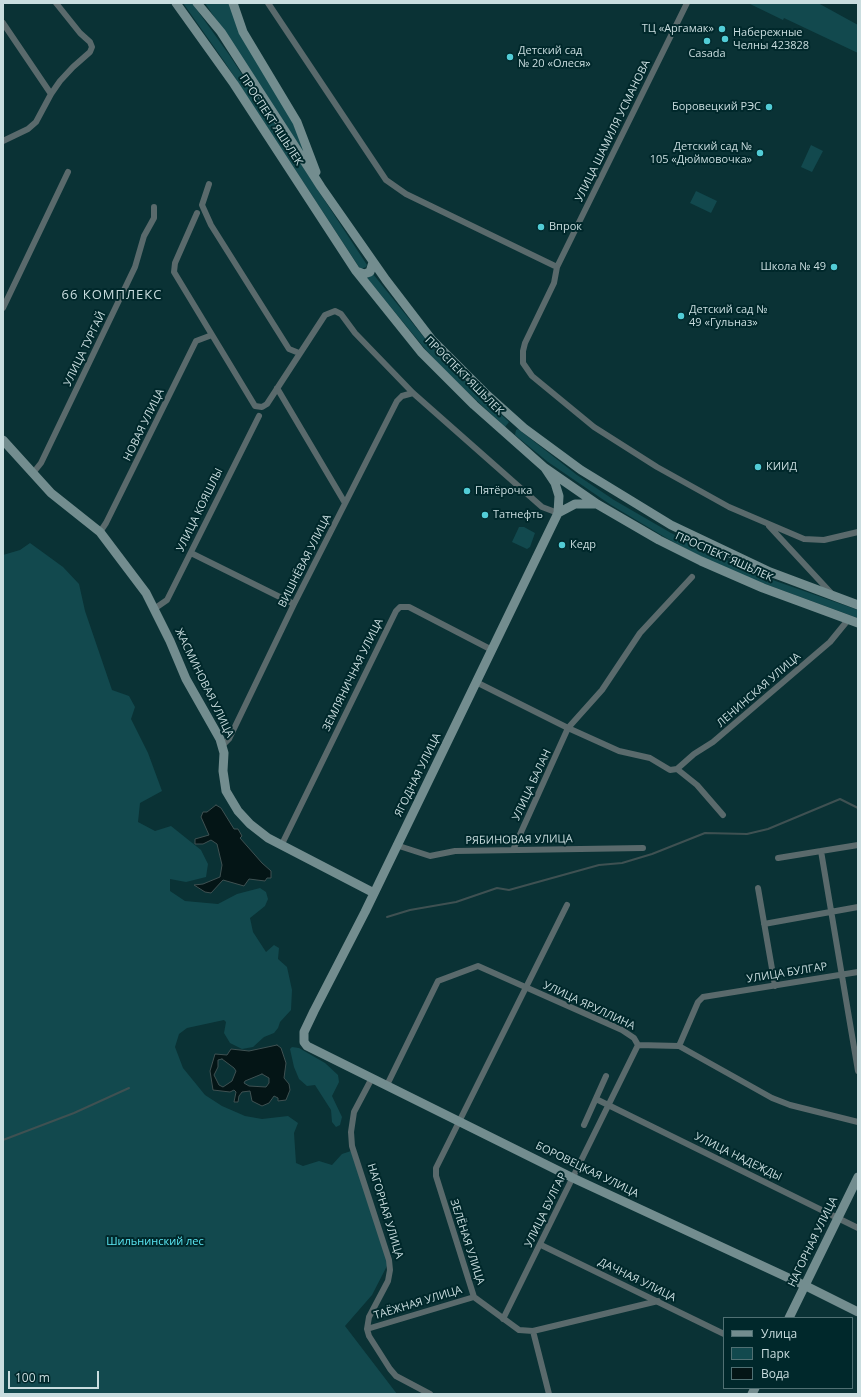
<!DOCTYPE html>
<html>
<head>
<meta charset="utf-8">
<style>
	body { margin:0 }
	#map { position:relative; width:861px; height:1397px; overflow:hidden; background:#0a3235; font-family:"Open Sans",sans-serif }
	canvas { display:block }
	.frame { position:absolute; inset:0; border:4px solid #c9dddf; pointer-events:none }
	.legend { position:absolute; left:723px; top:1317px; width:130px; height:72px; box-sizing:border-box; background:#00282b; border:1px solid #507073; margin:0; padding:5px 7px; list-style:none; font-size:12px; color:#c9dddf }
	.legend li { display:flex; align-items:center; gap:8px; height:20px }
	.legend b { width:20px; border:1px solid #507073 }
	.scale { position:absolute; left:8px; top:1371px; width:91px; height:18px; box-sizing:border-box; border:2px solid #c9dddf; border-top:0; padding-left:5px; font-size:12px; line-height:14px; white-space:nowrap; color:#c9dddf; -webkit-text-stroke:3px #00282b; paint-order:stroke }
</style>
</head>
<body>
<div id="map">
<canvas width="861" height="1397"></canvas>
<div class="frame"></div>
<ul class="legend">
<li><b style="height:5px;background:#738d8f"></b>Улица</li>
<li><b style="height:11px;background:#12494e"></b>Парк</li>
<li><b style="height:11px;background:#041516"></b>Вода</li>
</ul>
<div class="scale">100 m</div>
</div>
<script>
const context = document.querySelector('canvas').getContext('2d');
context.lineJoin = 'round';
function paint(path, color) {
  context.fillStyle = color;
  context.fill(path, 'evenodd');
}
function shape(rows) {
  const path = new Path2D();
  for (const r of rows) {
    path.moveTo(r[0], r[1]);
    for (let i = 2; i < r.length; i += 2) path.lineTo(r[i], r[i + 1]);
  }
  return path;
}
function stroke(path, color, width, dash) {
  context.strokeStyle = color;
  context.lineWidth = width;
  context.lineCap = dash ? 'butt' : 'round';
  context.setLineDash(dash || []);
  context.stroke(path);
}
function write(font, color, halo, rows, align = 'center') {
  context.font = font + ' "Open Sans",sans-serif';
  context.lineWidth = 4;
  context.setLineDash([]);
  context.textBaseline = 'middle';
  context.strokeStyle = halo;
  context.fillStyle = color;
  for (const [text, x, y, turn = 0] of rows) {
    context.save();
    context.translate(x, y);
    context.rotate((+turn || 0) * Math.PI / 180);
    context.textAlign = isNaN(turn) ? turn : align;
    if (halo) context.strokeText(text, 0, 0);
    context.fillText(text, 0, 0);
    context.restore();
  }
}
paint(shape([
	[183,3,192,3,230,56,367,265,366,267,361,269,359,267,224,61],
	[205,3,229,3,240,33,290,115,306,156],
	[748,3,818,3,858,25,858,53,784,18,783,20],
	[811,145,823,151,812,172,801,167],
	[696,191,717,201,711,213,690,203],
	[373,274,431,346,452,369,509,422,505,427,447,373,426,350,367,278],
	[518,429,577,475,614,500,671,533,715,555,767,578,858,610,858,618,765,584,711,562,668,539,611,505,548,462,515,435,516,430],
	[519,527,524,527,535,533,530,547,527,549,512,542],
	[30,543,63,567,79,584,85,611,112,690,129,696,135,707,131,719,148,753,162,791,140,803,138,822,155,831,171,826,201,850,208,864,206,877,186,882,170,879,170,891,185,901,218,904,237,894,260,888,266,892,268,899,265,906,250,918,253,932,266,952,274,945,279,948,278,959,287,967,292,990,291,1010,280,1022,278,1028,274,1033,264,1037,253,1047,242,1049,230,1043,224,1033,226,1022,224,1020,187,1028,179,1034,175,1047,183,1068,205,1095,222,1106,245,1116,262,1119,288,1116,298,1123,294,1133,296,1163,303,1166,319,1161,332,1165,342,1154,351,1151,389,1262,372,1295,345,1326,397,1394,3,1394,3,555,20,550],
	[292,1047,299,1048,325,1063,338,1075,339,1082,332,1096,342,1117,340,1125,336,1127,332,1122,331,1110,315,1085,307,1086,299,1079,294,1067,290,1049]
]), '#12494e');
const water = shape([
	[216,805,221,808,234,829,238,829,242,836,240,838,262,863,271,871,271,878,267,878,265,881,249,879,244,886,223,880,211,893,205,892,194,885,203,884,220,877,222,865,217,844,211,840,203,844,195,844,195,839,209,835,201,817,203,812,207,812,216,805],
	[277,1045,281,1048,286,1063,284,1078,289,1084,290,1090,286,1100,278,1101,278,1098,274,1096,269,1103,262,1106,252,1101,250,1091,242,1092,239,1096,238,1102,234,1102,236,1092,234,1090,230,1092,213,1090,210,1071,215,1054,227,1055,231,1049,249,1051,277,1045],
	[222,1059,234,1068,236,1071,232,1081,223,1087,219,1085,214,1075,218,1067,218,1060,222,1059],
	[262,1074,269,1078,269,1083,266,1087,249,1086,244,1083,245,1081,262,1074]
]);
paint(water, '#041516');
stroke(water, '#3f5152', 1);
stroke(shape([
	[387,917,410,910,456,902,497,888,509,890,599,865,622,863,652,854,705,833,747,834,768,829,840,799,858,808],
	[3,1140,74,1113,129,1088]
]), '#3f5152', 2);
stroke(shape([
	[268,3,386,180,406,194,557,267],
	[687,3,557,267,554,283,525,343,523,351,523,363,532,376,594,427,657,467,729,507,804,539,824,540,858,532],
	[3,23,51,94],
	[3,141,28,129,36,122,51,94,60,81,73,67,90,52,92,47,90,42,80,33,56,3],
	[209,184,202,205,211,225,289,349,299,353],
	[197,213,175,263,174,272,255,406,262,407,267,404,325,315,335,311,341,314,355,333,413,393,542,507,558,513],
	[3,308,68,172],
	[277,388,345,503],
	[33,473,41,463,135,267,144,236,154,218,154,207],
	[769,526,832,594],
	[100,532,106,523,196,341,212,335],
	[191,553,294,604],
	[154,609,167,600,259,416],
	[476,682,568,728,619,751,650,758,670,770,677,769],
	[222,746,229,739,294,604,397,401,402,396,413,393],
	[677,769,694,754,713,742,830,642,848,620],
	[677,769,697,785,723,815],
	[396,845,430,856,455,851,643,848],
	[281,846,396,611,400,607,409,607,492,650],
	[513,850,568,728,602,690,640,633,692,577],
	[821,851,858,1071],
	[778,858,858,845],
	[758,888,775,986],
	[567,905,436,1168,436,1176,474,1297,519,1330,533,1331,658,1301],
	[764,924,858,907],
	[679,1046,698,1002,703,997,858,972],
	[372,1078,354,1112,351,1132,352,1146,389,1260,390,1270,388,1281,369,1317,367,1329,369,1336,390,1369,396,1376,430,1394],
	[387,1085,438,981,478,966,622,1030,634,1038,638,1045,679,1046,772,1098,790,1105,858,1122],
	[596,1099,858,1228],
	[584,1125,606,1076],
	[541,1245,724,1334],
	[503,1319,638,1045],
	[367,1329,474,1297],
	[533,1331,549,1394]
]), '#5a6a6c', 6);
stroke(shape([
	[176,3,234,84,356,271,421,352,474,405,545,468,597,504,659,540,701,561,763,588,858,623],
	[197,3,221,32,321,187,386,280,432,340,485,393,524,428,581,470,671,525,770,572,858,605],
	[233,3,243,32,297,122,316,172],
	[356,271,364,274,370,272,373,262],
	[3,440,51,493,100,532,146,593,170,641,186,679,220,739,224,753,223,771,226,791,238,811,250,824,268,838,374,893],
	[545,468,555,483,559,496,558,513,365,912,314,1011,304,1032,304,1042,307,1046,573,1178,806,1286,858,1312],
	[558,513,575,504,596,504],
	[789,1318,858,1177],
	[752,1394,755,1388]
]), '#738d8f', 9);
for (const [x, y, r, color] of [
	[722,29,4,"#52ccd6"],
	[725,39,4,"#52ccd6"],
	[707,41,4,"#52ccd6"],
	[510,57,4,"#52ccd6"],
	[769,107,4,"#52ccd6"],
	[760,153,4,"#52ccd6"],
	[541,227,4,"#52ccd6"],
	[834,267,4,"#52ccd6"],
	[681,316,4,"#52ccd6"],
	[758,467,4,"#52ccd6"],
	[467,491,4,"#52ccd6"],
	[485,515,4,"#52ccd6"],
	[562,545,4,"#52ccd6"]
]) {
  const dot = new Path2D();
  dot.arc(x, y, r, 0, 2 * Math.PI);
  context.fillStyle = color;
  context.fill(dot);
  stroke(dot, '#00282b', 1.5);
}
write('11px', '#c9dddf', '#00282b', [
	["ТЦ «Аргамак»",714,29,"right"],
	["Набережные",733,33],
	["Челны 423828",733,46],
	["Детский сад",518,51],
	["№ 20 «Олеся»",518,64],
	["Casada",707,54,"center"],
	["Боровецкий РЭС",761,107,"right"],
	["Детский сад №",752,147,"right"],
	["105 «Дюймовочка»",752,160,"right"],
	["Впрок",549,227],
	["Школа № 49",826,267,"right"],
	["Детский сад №",689,310],
	["49 «Гульназ»",689,323],
	["КИИД",766,467],
	["Пятёрочка",475,491],
	["Татнефть",493,515],
	["Кедр",570,545]
], 'left');
write('11px', '#c9dddf', '#00282b', [
	["ПРОСПЕКТ ЯШЬЛЕК",271,120,57],
	["УЛИЦА ШАМИЛЯ УСМАНОВА",613,131,-64],
	["УЛИЦА ТУРГАЙ",85,349,-64],
	["ПРОСПЕКТ ЯШЬЛЕК",464,376,45],
	["НОВАЯ УЛИЦА",144,425,-64],
	["УЛИЦА КОЯШЛЫ",200,510,-64],
	["ПРОСПЕКТ ЯШЬЛЕК",724,557,24],
	["ВИШНЁВАЯ УЛИЦА",305,561,-63],
	["ЗЕМЛЯНИЧНАЯ УЛИЦА",353,675,-64],
	["ЖАСМИНОВАЯ УЛИЦА",204,683,64],
	["ЛЕНИНСКАЯ УЛИЦА",759,690,-41],
	["ЯГОДНАЯ УЛИЦА",418,775,-64],
	["УЛИЦА БАЛАН",532,785,-65],
	["РЯБИНОВАЯ УЛИЦА",519,840,-1],
	["УЛИЦА БУЛГАР",787,973,-9],
	["УЛИЦА ЯРУЛЛИНА",589,1006,25],
	["УЛИЦА НАДЕЖДЫ",738,1157,26],
	["БОРОВЕЦКАЯ УЛИЦА",587,1170,26],
	["УЛИЦА БУЛГАР",546,1210,-64],
	["НАГОРНАЯ УЛИЦА",385,1211,73],
	["ЗЕЛЁНАЯ УЛИЦА",467,1242,72],
	["НАГОРНАЯ УЛИЦА",813,1242,-64],
	["ДАЧНАЯ УЛИЦА",637,1280,26],
	["ТАЁЖНАЯ УЛИЦА",418,1303,-17]
]);
write('11px', '#5be9f5', '#00282b', [
	["Шильнинский лес",155,1242]
]);
context.letterSpacing = '1px';
write('13px', '#c9dddf', '#00282b', [
	["66 КОМПЛЕКС",112,295]
]);
context.letterSpacing = '0px';
</script>
</body>
</html>
